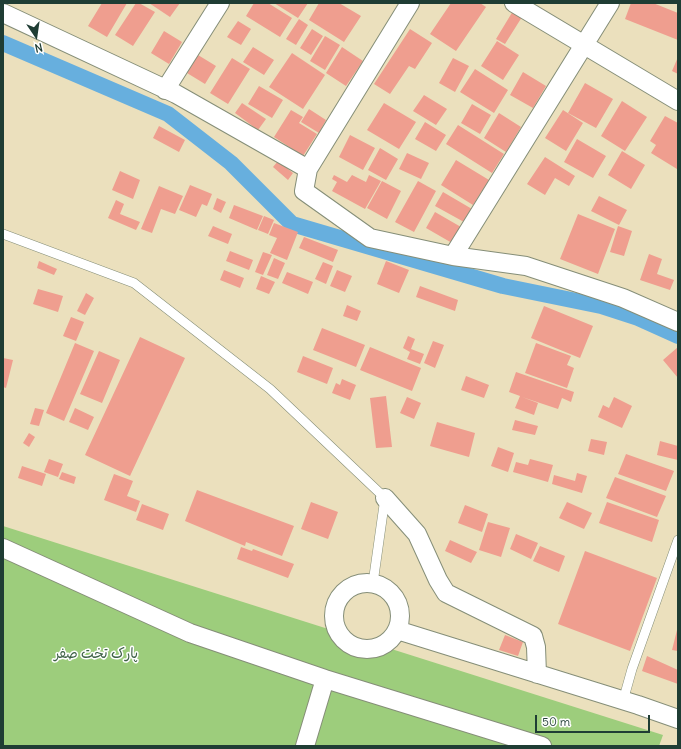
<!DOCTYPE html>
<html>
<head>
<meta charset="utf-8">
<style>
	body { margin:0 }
	#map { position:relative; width:681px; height:749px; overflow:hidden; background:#ebe0bd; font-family:Delius,sans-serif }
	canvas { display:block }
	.frame { position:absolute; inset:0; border:4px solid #1f3d34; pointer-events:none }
	.north { position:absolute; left:16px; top:16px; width:40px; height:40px; -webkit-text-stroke:3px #fff; paint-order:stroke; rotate:167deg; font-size:11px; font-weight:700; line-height:16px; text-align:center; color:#1f3d34 }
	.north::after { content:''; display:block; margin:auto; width:14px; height:18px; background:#1f3d34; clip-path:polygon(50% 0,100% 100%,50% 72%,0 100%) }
	.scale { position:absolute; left:535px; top:715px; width:115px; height:18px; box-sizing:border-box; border:2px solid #1f3d34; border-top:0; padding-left:5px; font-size:12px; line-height:14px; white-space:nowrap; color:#1f3d34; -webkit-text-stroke:3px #fff; paint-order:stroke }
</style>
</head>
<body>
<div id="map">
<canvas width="681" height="749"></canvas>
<div class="frame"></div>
<div class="north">N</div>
<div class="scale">50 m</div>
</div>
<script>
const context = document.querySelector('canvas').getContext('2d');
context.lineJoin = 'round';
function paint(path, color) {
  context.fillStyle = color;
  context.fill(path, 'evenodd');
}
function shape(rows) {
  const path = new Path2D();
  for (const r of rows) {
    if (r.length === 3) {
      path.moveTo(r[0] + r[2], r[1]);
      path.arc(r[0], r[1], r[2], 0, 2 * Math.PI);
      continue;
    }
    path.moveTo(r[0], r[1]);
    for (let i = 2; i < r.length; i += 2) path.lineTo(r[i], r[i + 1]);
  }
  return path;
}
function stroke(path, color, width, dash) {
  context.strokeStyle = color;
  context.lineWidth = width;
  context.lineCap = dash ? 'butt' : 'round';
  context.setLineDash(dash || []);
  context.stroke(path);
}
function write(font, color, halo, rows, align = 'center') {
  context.font = font + ' Delius,"Playpen Sans Arabic",sans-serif';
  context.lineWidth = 3;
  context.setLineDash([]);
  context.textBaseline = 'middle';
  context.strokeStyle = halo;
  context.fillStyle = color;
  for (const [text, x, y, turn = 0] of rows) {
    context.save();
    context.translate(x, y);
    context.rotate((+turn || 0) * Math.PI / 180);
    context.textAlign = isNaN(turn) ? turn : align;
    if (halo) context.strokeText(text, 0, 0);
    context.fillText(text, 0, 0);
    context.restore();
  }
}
paint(shape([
	[3,526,663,735,659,746,3,746]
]), '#9dcd7c');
stroke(shape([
	[3,43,168,114,231,163,292,224,503,286,601,306,638,318,678,336]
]), '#67afde', 16);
paint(shape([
	[102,3,127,3,107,37,88,26],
	[136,3,139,3,155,12,133,46,115,35],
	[149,3,180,3,170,17],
	[254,3,268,3,292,18,280,37,246,16],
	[274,3,308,3,298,18],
	[319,3,339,3,361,16,344,42,309,20],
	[451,3,480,3,486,7,456,51,430,34],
	[631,3,653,3,678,13,678,40,625,19],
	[513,11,522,17,505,44,496,39],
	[299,19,308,25,296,45,286,39],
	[238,21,251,29,241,45,227,37],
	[312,29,323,36,311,55,300,48],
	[410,29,432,43,415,69,409,66,390,94,374,84],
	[164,31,182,42,169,64,151,53],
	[325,36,340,45,325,70,310,61],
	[497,41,519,55,503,80,481,66],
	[253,47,274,60,264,75,243,62],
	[342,47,363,61,346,86,326,73],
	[292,53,325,75,303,109,269,87],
	[198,55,216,66,205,84,187,73],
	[678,57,678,74,672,71],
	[232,58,250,69,228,104,210,93],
	[453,58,469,66,455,92,439,83],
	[475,69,508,90,494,113,460,92],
	[523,72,546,86,533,108,510,95],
	[585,83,613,99,596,128,568,113],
	[259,86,283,100,272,118,248,104],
	[424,95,447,109,436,125,413,111],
	[622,101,647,117,625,151,601,136],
	[242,103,266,119,258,130,235,113],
	[384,103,416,122,399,149,367,130],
	[472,104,491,115,480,134,461,123],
	[309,109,326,120,319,133,301,122],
	[291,110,303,117,299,123,317,134,303,156,274,137],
	[563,110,583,123,566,151,545,138],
	[499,113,521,127,506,152,484,138],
	[665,116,678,123,677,169,651,153,656,145,650,141],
	[425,122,446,135,436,151,415,139],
	[458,125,504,154,492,173,446,144],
	[159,126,185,140,179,152,153,138],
	[350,135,375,148,363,170,339,157],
	[577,139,606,156,593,178,564,162],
	[380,148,398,159,386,180,368,170],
	[622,151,645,165,631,189,608,175],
	[407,153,429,163,421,179,399,169],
	[545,157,575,176,569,186,555,178,545,195,527,184],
	[456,160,489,180,473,205,441,185],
	[278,161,293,173,288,180,273,167],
	[120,171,140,180,133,199,112,190],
	[334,175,347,182,352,175,366,182,369,175,381,181,365,209,332,191,337,182,332,179],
	[382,181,401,191,387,219,367,208],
	[418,181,436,191,414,232,395,222],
	[190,185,212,194,207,206,202,204,196,217,179,210],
	[159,186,183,196,175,214,161,209,152,233,141,229],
	[443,192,472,209,464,222,435,206],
	[599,196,627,210,619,225,591,211],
	[217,198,226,202,221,213,213,209],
	[116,200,124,204,120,214,140,222,136,230,108,218],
	[234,205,263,216,257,230,229,218],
	[435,212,461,227,452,243,426,228],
	[578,214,615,229,598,274,560,259],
	[264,216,274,220,268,234,258,230],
	[274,223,298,232,287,260,270,253,277,238,269,235],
	[213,226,232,234,228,244,208,236],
	[618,226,632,231,624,256,610,252],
	[304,237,338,250,333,262,299,248],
	[230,251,253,260,249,270,226,261],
	[263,252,272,255,263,275,255,272],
	[649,254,662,259,657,274,674,280,670,290,640,280],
	[274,258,285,263,278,279,267,275],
	[39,261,57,269,54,275,37,268],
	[386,261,409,270,399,293,377,284],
	[323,262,333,266,326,284,315,279],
	[224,270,244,278,240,288,220,280],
	[337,270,352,276,345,292,330,286],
	[287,272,313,282,308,294,282,283],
	[261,276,275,282,269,294,256,289],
	[420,286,458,300,455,311,416,297],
	[38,289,63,296,58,312,33,304],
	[86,293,94,298,85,315,77,311],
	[347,305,361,311,357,321,343,316],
	[544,306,593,326,580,358,531,338],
	[71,317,84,322,76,341,63,336],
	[322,328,365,345,356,367,313,350],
	[408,336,415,339,411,349,424,354,420,364,407,359,410,352,403,348],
	[140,337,185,358,130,476,85,455],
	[433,341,444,345,435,368,424,363],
	[75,343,94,351,64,421,46,413],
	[536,343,571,356,567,365,574,368,567,388,525,373],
	[370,347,421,368,412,391,360,370],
	[678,347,678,378,663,360],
	[99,351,120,360,102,403,80,394],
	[303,356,333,368,327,384,297,372],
	[3,358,13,360,6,388,3,387],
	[516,372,574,392,571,402,562,398,558,409,522,397,538,403,534,415,515,408,520,396,509,392],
	[466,376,489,385,484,398,461,390],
	[342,379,356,385,350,400,332,393,336,383,340,385],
	[386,396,392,447,376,448,370,398],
	[407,397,421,403,414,419,400,413],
	[614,397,632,406,622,428,598,417,603,405,609,408],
	[35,408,44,410,39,426,30,424],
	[75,408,94,417,88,430,69,422],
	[515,420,538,426,535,435,512,430],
	[437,422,475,433,469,457,430,446],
	[29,433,35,437,29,447,23,443],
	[591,439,607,442,604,455,588,451],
	[660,441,678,446,678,460,657,455],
	[498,447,514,453,508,472,491,466],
	[626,454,674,471,666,491,618,474],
	[49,459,63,464,58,477,44,472],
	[530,459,553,465,548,482,513,472,516,462,528,465],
	[22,466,46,474,42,486,18,478],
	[62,472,76,477,74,484,59,479],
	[577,473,587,476,582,493,552,484,554,475,575,481],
	[114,474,133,481,127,496,140,501,136,512,104,500],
	[615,477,666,496,657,517,606,498],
	[197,490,294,526,282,556,246,542,245,546,185,521],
	[311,502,338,512,328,539,301,529],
	[567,502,592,513,584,529,559,518],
	[607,502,659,520,652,542,599,523],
	[142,504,169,514,163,530,136,520],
	[465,505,488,514,482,532,458,523],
	[488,522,510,528,501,557,479,550],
	[516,534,538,543,531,559,510,549],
	[450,540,477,552,471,563,445,551],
	[540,546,565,556,559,572,533,561],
	[241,547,252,551,253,549,294,564,288,578,237,559],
	[585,551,657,578,630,651,558,624],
	[677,630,678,630,678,651,672,650],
	[505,635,523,642,518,656,499,650],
	[647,656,678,670,678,684,642,671]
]), '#ef9e8f');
const service = shape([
	[3,234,134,283,270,389,385,498,373,583],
	[623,701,632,669,678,540]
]);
const minor = shape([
	[410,3,308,169,304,191,370,238,453,256,526,266,623,298,678,322],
	[514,3,678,101],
	[3,13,176,94,308,169],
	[165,90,220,3],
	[453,256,610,3],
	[385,498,417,534,438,580,446,593,533,636,536,647,537,674],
	[3,548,190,633,325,679,542,746],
	[367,616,33],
	[397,630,638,705,678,719],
	[305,746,325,679]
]);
stroke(service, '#858e78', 10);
stroke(minor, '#858e78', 20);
stroke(service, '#fff', 9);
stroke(minor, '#fff', 18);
write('14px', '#3e6146', '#fff', [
	["پارک تخت صفر",96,654]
]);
</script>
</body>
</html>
